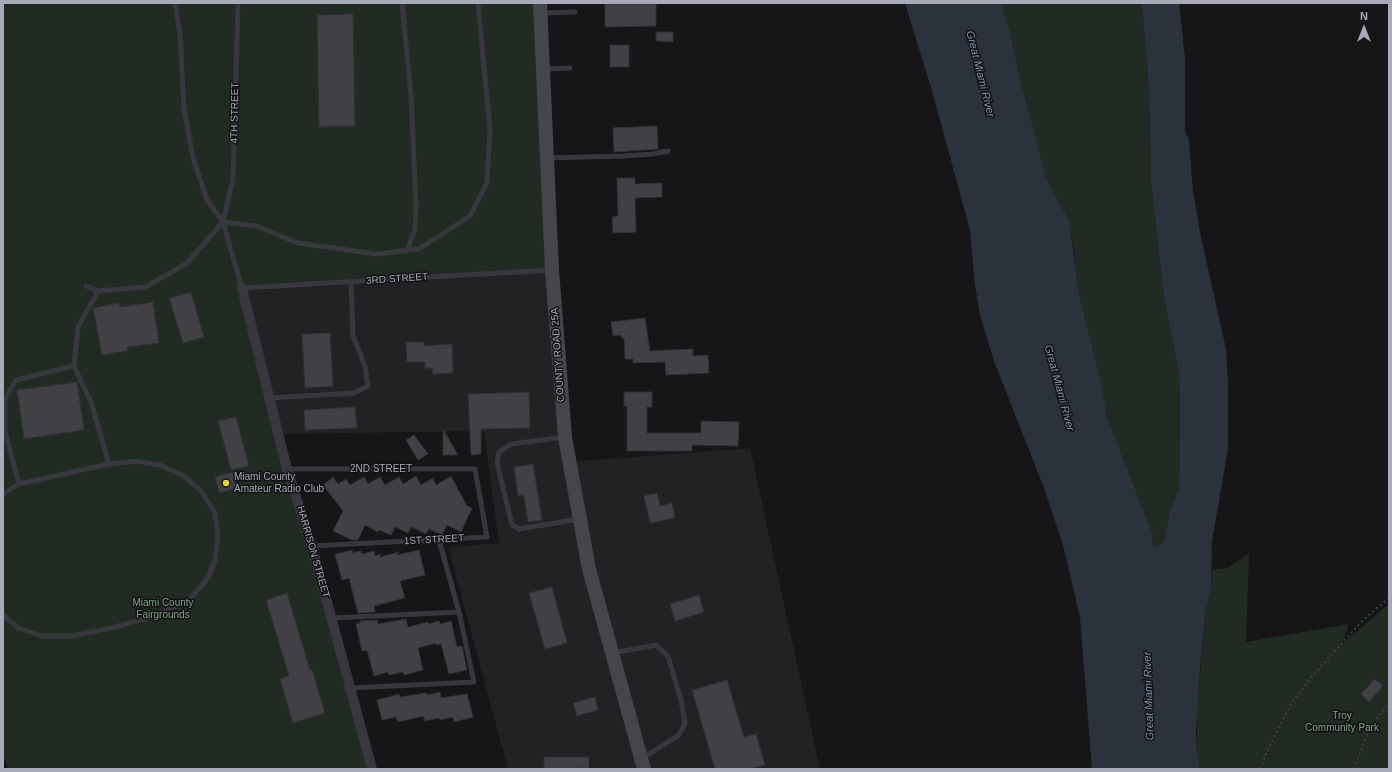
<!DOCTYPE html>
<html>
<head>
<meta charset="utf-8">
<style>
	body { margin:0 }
	#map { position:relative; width:1392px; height:772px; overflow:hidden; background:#161618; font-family:Arial,sans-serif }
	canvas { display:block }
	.frame { position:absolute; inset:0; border:4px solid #a8aab7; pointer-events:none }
	.north { position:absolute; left:1344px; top:8px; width:40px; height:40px; -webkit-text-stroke:3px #111113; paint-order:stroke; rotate:0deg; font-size:11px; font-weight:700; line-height:16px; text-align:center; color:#a8aab7 }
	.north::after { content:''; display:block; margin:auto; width:14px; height:18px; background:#a8aab7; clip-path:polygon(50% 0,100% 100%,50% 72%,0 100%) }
</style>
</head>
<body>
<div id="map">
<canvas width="1392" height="772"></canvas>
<div class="frame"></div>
<div class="north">N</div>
</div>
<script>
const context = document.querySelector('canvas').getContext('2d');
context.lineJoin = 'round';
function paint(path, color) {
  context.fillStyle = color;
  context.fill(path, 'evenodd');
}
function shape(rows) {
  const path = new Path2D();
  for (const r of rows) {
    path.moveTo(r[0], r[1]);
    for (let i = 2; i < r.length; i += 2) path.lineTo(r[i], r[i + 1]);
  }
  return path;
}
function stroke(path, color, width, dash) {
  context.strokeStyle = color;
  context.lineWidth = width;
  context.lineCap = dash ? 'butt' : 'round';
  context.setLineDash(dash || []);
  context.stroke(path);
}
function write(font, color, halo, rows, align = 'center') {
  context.font = font + ' Arial,sans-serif';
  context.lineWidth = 3;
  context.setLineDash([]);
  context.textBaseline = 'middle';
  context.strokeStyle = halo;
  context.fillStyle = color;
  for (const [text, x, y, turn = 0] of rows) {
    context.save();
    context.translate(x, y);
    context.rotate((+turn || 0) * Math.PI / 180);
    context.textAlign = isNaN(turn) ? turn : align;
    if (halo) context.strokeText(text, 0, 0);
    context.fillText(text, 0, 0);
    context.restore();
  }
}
paint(shape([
	[552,270,569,462,750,448,820,769,508,769,448,547,499,543,484,431,279,434,242,288]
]), '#222225');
paint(shape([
	[3,3,540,3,552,270,242,288,372,769,8,769,3,755],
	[1001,3,1142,3,1149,88,1151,183,1164,298,1179,374,1180,407,1179,487,1169,515,1164,541,1157,547,1154,546,1152,542,1153,535,1107,417,1103,391,1079,293,1072,236,1061,205,1055,196,1047,180,1020,79,1011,35],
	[1249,553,1246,642,1349,624,1342,644,1389,604,1389,769,1200,769,1197,753,1197,711,1206,607,1211,590,1212,570,1228,568]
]), '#222a24');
paint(shape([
	[905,3,1001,3,1011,35,1020,79,1047,180,1069,221,1079,293,1103,391,1107,417,1153,535,1152,543,1154,546,1157,547,1164,541,1169,515,1179,487,1180,407,1179,374,1164,298,1151,183,1149,88,1142,3,1179,3,1185,58,1185,132,1189,140,1193,192,1201,237,1226,349,1228,382,1228,449,1212,541,1211,590,1206,607,1200,669,1196,732,1197,753,1200,769,1092,769,1080,617,1063,545,1044,488,994,361,980,315,975,285,970,230,932,91]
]), '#2c323b');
const building = shape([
	[605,4,656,4,656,26,605,27,605,4],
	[353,14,355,126,319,127,317,15,353,14],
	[656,32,673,32,673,42,656,41,656,32],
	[610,45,629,45,629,67,610,67,610,45],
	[657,126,658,149,614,152,613,128,657,126],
	[617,178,635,178,635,184,662,183,662,197,635,198,636,232,613,233,612,217,618,216,617,178],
	[191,292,204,337,183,343,169,298,191,292],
	[153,302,159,343,127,347,127,351,102,355,93,308,119,303,120,307,153,302],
	[645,318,650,351,693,349,693,356,708,355,709,373,666,375,665,362,633,363,633,359,625,359,624,338,622,338,621,335,613,336,611,322,645,318],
	[330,333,333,386,305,388,302,334,330,333],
	[406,342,424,342,424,346,452,344,453,373,433,374,432,368,425,368,425,362,407,362,406,342],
	[77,382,84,430,24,439,17,390,77,382],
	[529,392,530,428,481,429,481,454,471,455,468,394,529,392],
	[624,392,652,392,652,407,647,407,647,433,701,433,701,421,739,422,738,446,692,445,692,451,627,451,627,406,624,406,624,392],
	[355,407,357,428,305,430,304,410,355,407],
	[236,417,249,466,231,470,218,421,236,417],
	[443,429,458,455,443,455,443,429],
	[414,435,428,454,418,460,406,440,414,435],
	[533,464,542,520,528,522,524,495,518,496,514,467,533,464],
	[233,472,237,488,219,493,215,477,233,472],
	[416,476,421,485,433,478,436,485,451,476,467,506,472,508,461,532,447,525,442,535,429,529,426,534,411,527,408,533,395,527,391,535,379,530,378,532,365,525,358,540,352,540,333,531,343,511,323,485,333,477,338,484,346,479,350,485,364,477,368,484,380,477,385,485,399,477,403,484,416,476],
	[657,493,660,506,672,503,675,518,650,523,644,496,657,493],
	[353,550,351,553,361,551,362,554,374,551,375,556,381,554,380,557,399,552,397,555,419,550,425,575,400,581,405,598,374,606,375,612,358,613,349,578,342,580,335,554,353,550],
	[552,587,567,643,545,649,529,593,552,587],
	[287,593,310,670,312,669,325,713,293,723,280,679,289,676,266,600,287,593],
	[699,595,704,612,675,621,670,604,699,595],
	[406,619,408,627,428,622,429,624,439,621,440,624,451,621,457,647,462,646,467,670,449,674,441,644,436,645,436,643,418,648,423,670,404,675,403,672,389,675,388,672,374,676,367,650,362,651,356,624,360,623,360,621,377,620,378,624,406,619],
	[1375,679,1383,686,1369,702,1361,694,1375,679],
	[727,680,744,737,756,734,765,765,750,769,715,769,692,690,727,680],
	[440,692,441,698,467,694,473,717,454,722,453,717,440,720,439,718,425,721,423,716,398,722,396,717,382,720,377,700,399,694,400,697,426,693,427,695,440,692],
	[595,697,598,710,577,716,573,703,595,697],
	[544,757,589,757,589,768,544,769,544,757]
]);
paint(building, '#404045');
stroke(building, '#313034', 1);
stroke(shape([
	[1260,769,1268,749,1291,704,1313,675,1364,619,1389,598],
	[1354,769,1370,727,1389,703]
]), '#3d3e44', 2, [2, 3]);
stroke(shape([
	[175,3,180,34,184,109,193,158,207,200,223,222,242,288,551,270],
	[402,3,411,95,416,205,415,229,407,251],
	[542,13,575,12],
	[544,69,570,68],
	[548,158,623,156,653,154,668,151],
	[223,222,233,179,238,3],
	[86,286,98,291,145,287,186,264,223,222,256,226,298,243,376,254,419,249,470,216,487,183,490,130,478,3],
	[98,291,78,327,74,366,91,402,109,464],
	[270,398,354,393,368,386,365,366,353,336,351,282],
	[564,437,511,444,499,452,497,462,512,525,519,529,579,519],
	[287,469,475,469,487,537,312,546],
	[19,484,5,432,5,399,16,380,74,366],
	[3,494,19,484,109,464,136,461,160,465,184,476,201,491,215,513,218,537,215,560,208,578,190,599,158,615,111,628,72,636,42,636,18,628,3,615],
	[332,618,459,612],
	[613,653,656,645,668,656,681,700,685,724,679,735,643,758],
	[351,688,474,682,459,612,439,540]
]), '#37373d', 5);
stroke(shape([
	[242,288,287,469,312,546,372,769]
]), '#37373d', 10);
stroke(shape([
	[540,3,552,270,565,437,589,569,644,769]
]), '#45454c', 14);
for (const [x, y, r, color] of [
	[226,483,4,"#ebd13a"]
]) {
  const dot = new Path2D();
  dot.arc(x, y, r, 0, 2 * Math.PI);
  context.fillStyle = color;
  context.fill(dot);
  stroke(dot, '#111113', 1.5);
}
write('10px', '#a8aab7', '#111113', [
	["4TH STREET",235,113,-89],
	["3RD STREET",397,279,-4],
	["COUNTY ROAD 25A",558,355,-94],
	["2ND STREET",381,469],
	["1ST STREET",434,540,-3],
	["HARRISON STREET",313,552,74]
]);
write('10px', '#a8aab7', '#111113', [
	["Miami County",234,477],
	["Amateur Radio Club",234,489]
], 'left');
write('10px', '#80a288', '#111113', [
	["Miami County",163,603],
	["Fairgrounds",163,615],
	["Troy",1342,716],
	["Community Park",1342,728]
]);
write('italic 11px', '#8191b1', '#111113', [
	["Great Miami River",980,74,76],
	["Great Miami River",1059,388,75],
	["Great Miami River",1149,696,-92]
]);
</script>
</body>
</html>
